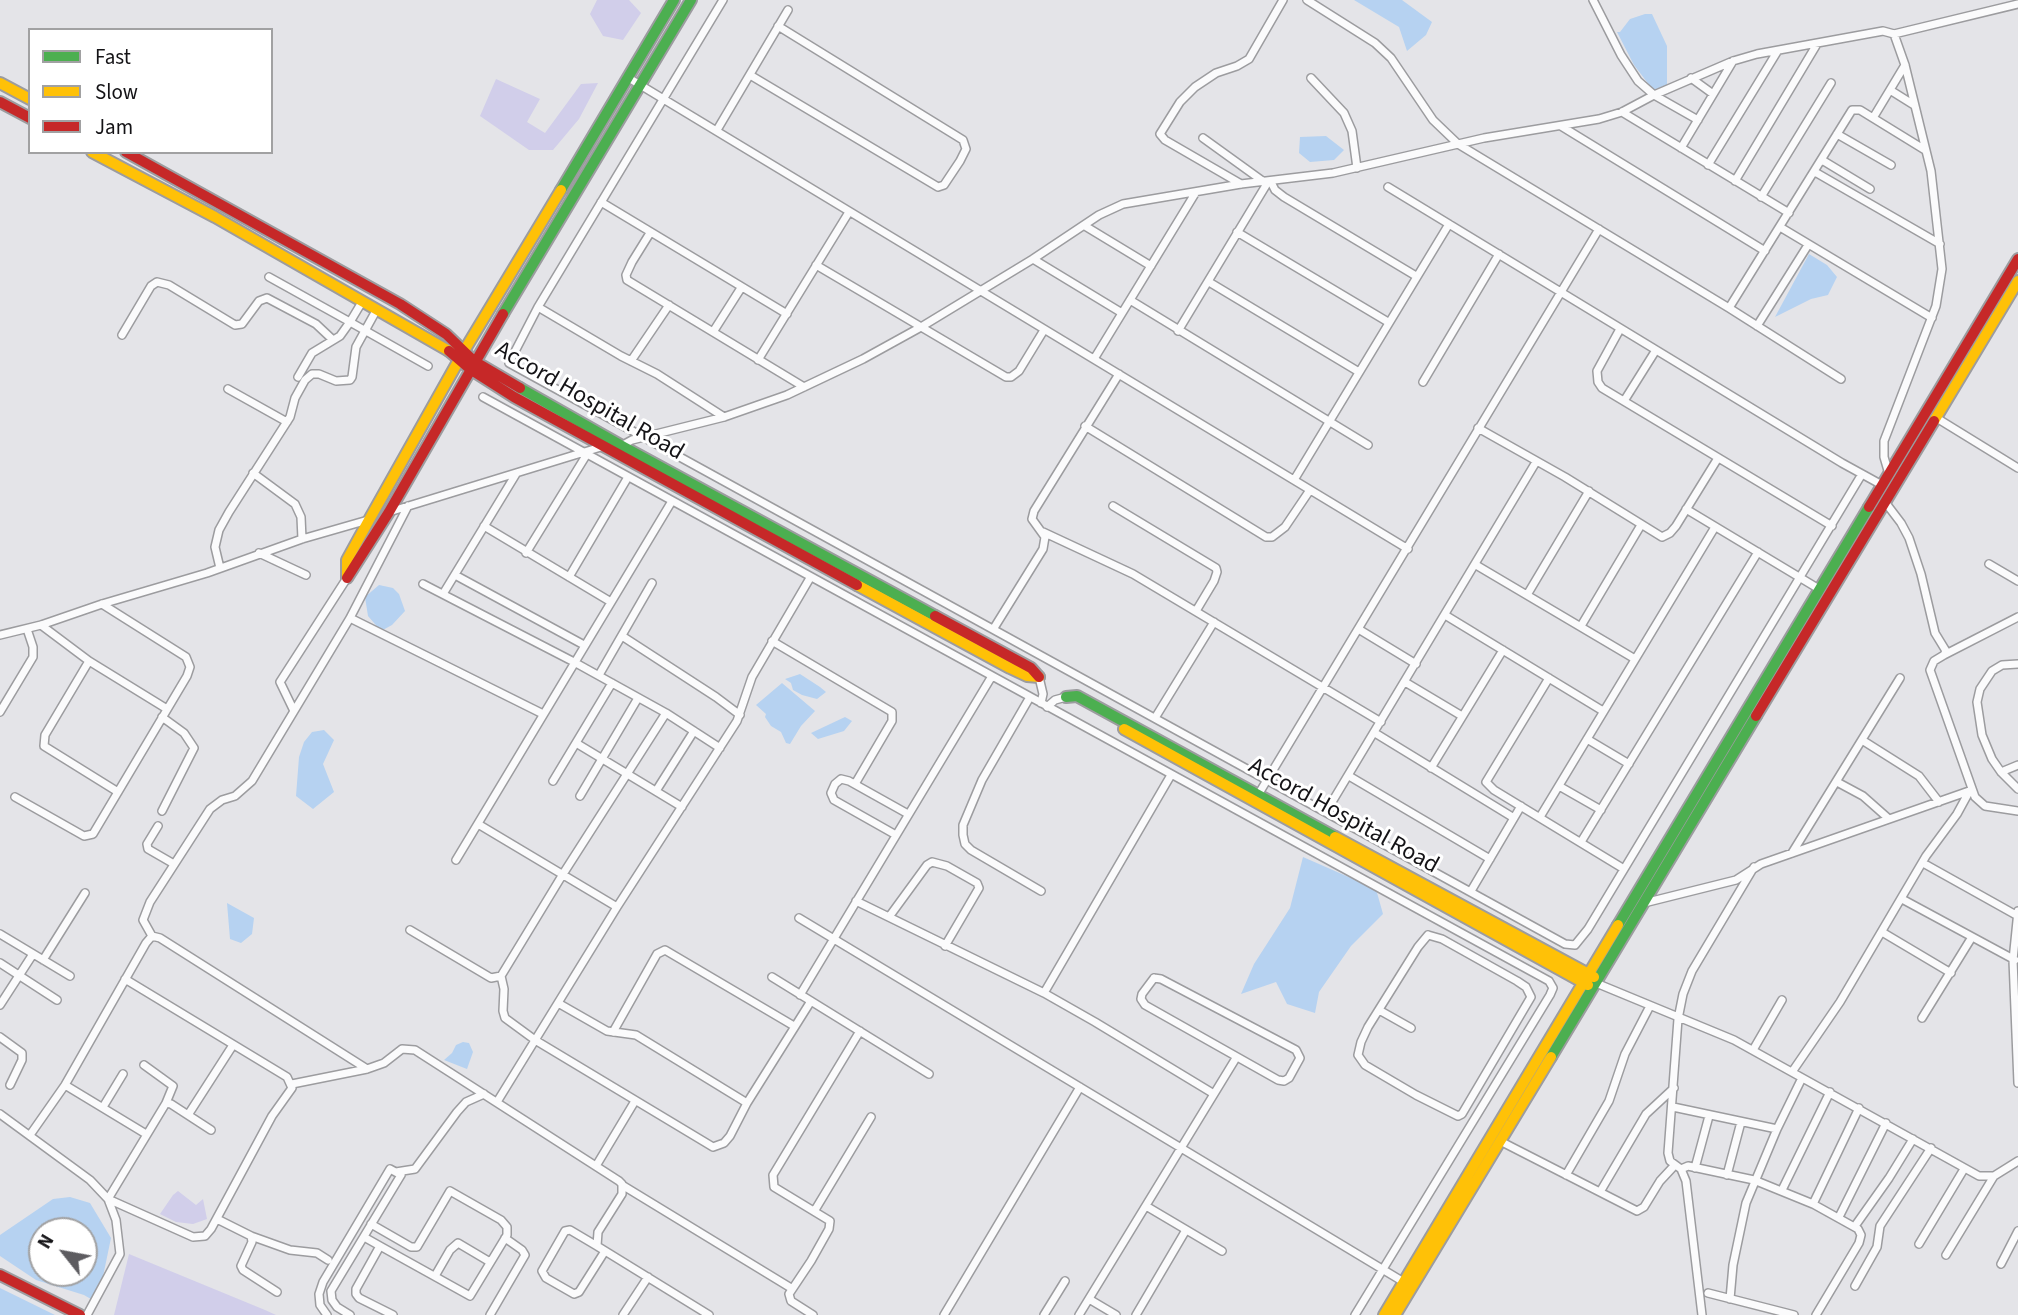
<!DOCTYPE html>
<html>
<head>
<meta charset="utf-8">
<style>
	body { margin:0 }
	#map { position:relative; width:2018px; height:1315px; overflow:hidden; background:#e4e4e8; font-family:"Source Sans 3",sans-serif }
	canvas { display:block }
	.legend { position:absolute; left:28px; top:28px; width:245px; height:126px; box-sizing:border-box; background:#fff; border:2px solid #a1a1a2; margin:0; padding:9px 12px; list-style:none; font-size:21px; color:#141316 }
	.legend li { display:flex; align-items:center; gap:14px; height:35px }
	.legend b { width:35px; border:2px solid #a1a1a2 }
	.north { position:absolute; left:28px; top:1217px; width:70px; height:70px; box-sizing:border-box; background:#fff; border:2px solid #a1a1a2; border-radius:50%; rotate:301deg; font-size:19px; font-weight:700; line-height:28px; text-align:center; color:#141316 }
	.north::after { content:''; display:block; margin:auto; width:24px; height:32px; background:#5d5c60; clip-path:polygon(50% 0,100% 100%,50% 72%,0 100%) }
</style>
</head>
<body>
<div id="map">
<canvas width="2018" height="1315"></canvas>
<ul class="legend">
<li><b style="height:9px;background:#4caf50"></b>Fast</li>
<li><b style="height:9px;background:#ffc107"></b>Slow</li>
<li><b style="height:9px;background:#c62828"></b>Jam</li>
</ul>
<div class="north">N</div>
</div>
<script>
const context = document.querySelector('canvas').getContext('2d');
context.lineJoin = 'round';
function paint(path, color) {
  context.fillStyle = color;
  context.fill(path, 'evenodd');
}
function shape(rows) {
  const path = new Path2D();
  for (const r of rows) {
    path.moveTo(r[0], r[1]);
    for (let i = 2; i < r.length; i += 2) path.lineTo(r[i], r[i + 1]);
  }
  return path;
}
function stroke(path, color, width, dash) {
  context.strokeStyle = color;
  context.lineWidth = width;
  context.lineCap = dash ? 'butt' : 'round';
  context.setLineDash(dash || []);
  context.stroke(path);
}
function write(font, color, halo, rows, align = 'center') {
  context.font = font + ' "Source Sans 3",sans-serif';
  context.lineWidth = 6;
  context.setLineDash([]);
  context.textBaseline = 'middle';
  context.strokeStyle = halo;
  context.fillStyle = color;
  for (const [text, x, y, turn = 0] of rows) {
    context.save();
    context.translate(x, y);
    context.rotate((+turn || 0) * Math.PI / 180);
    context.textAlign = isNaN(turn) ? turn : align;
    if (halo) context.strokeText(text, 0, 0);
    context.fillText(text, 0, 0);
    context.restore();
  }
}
paint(shape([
	[597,0,629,0,641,13,623,40,603,36,590,14],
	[496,79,540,99,527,122,545,133,581,84,598,83,579,119,553,150,529,150,480,116],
	[178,1191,196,1205,203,1199,207,1219,193,1224,176,1222,160,1214,173,1195],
	[129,1254,265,1310,276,1315,114,1315]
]), '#d1ceea');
paint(shape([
	[1354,0,1402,0,1432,22,1426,35,1407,51,1399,27],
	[1645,14,1652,14,1667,46,1667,85,1653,90,1634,65,1617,32,1620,32,1630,19],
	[1326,136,1344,150,1334,160,1310,162,1299,153,1300,137],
	[1809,254,1827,265,1837,277,1828,295,1811,299,1775,317],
	[379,585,393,588,399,594,405,611,392,625,381,631,368,616,365,597],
	[800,674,820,687,826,692,817,699,802,695,793,690,791,683,785,679],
	[782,683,815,711,801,726,790,744,786,743,781,732,771,726,765,717,766,714,756,705],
	[845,717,852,721,844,731,818,739,811,733],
	[324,730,334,740,323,764,334,792,313,809,296,796,299,757,304,742,312,732],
	[1303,857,1376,889,1383,914,1351,946,1319,992,1315,1013,1287,1004,1276,982,1241,994,1254,964,1290,908],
	[227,903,254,918,252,934,241,943,230,939],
	[463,1042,469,1043,473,1052,467,1069,444,1060,452,1053,456,1045],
	[70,1197,90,1203,111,1238,101,1286,96,1302,84,1295,36,1280,0,1256,0,1235,53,1199],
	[42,1231,84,1231,84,1273,42,1273],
	[0,1288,55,1315,0,1315]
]), '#b6d2f1');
const street = shape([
	[723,0,538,307,509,363,1565,944,1575,945,1588,929,1862,474],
	[1307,0,1375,43,1391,58,1433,120,1458,144,1729,308,1841,379],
	[1593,0,1621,55,1638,81,1654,95,1698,120],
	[1894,34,2018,4],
	[750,75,938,187,944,185,960,161,966,149,963,140,778,26],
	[627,77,1408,549],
	[1311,78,1344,113,1352,131,1357,168],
	[1691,78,1713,94],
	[1890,90,1914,105],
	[1622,112,1789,213],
	[1873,118,1905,65],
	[1561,126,1765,251],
	[717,130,788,10],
	[1837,134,1891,165],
	[1203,138,1264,182],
	[1681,148,1733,61],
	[1822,160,1870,189],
	[1708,165,1777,52],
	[1815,172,1940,244],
	[1735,181,1817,44],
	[1271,182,1275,190,1284,197,1416,276],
	[1241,184,1165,140,1160,134,1180,102,1195,87,1216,73,1237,66,1249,59,1283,0],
	[1388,187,1842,463,1882,485],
	[1761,197,1831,83],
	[601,202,787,314],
	[1085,226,1151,266],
	[1780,227,1932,318],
	[1237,232,1388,322],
	[650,233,632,262,626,275,627,280,804,387],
	[1033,259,1122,313],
	[816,265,1006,377,1011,377,1019,371,1044,330],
	[269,277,350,322,362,302],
	[1209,282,1359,372],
	[1130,300,1368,445],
	[538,307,621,356,657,374,724,417],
	[1729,308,1852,110,1860,110,1925,150],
	[1757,326,1808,245],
	[1620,329,1597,371,1598,382,1602,388,1832,526],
	[1178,331,1268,182],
	[713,332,741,288],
	[122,335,151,286,157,282,169,285,235,325,242,324,259,301,267,298,316,324,333,340],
	[1094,359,1196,192],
	[758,360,849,212],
	[631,361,669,305],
	[298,377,312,353,340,336,350,322,428,366],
	[1423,382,1499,254],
	[228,389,287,422],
	[483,397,1549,981,1553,988,1550,995,1355,1315],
	[1624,401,1656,350],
	[1935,417,2018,468],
	[1085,426,1266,537,1272,537,1285,527,1310,490],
	[1478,428,1565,477,1662,537,1670,533,1676,526,1718,458],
	[621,446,632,440,724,417,787,395,863,359,921,327,1033,259,1099,215,1123,204,1241,184,1333,173,1484,138,1599,119,1622,112,1654,95,1733,61,1757,54,1883,31,1894,34,1905,65,1931,171,1942,269,1936,306,1884,441,1884,457,1889,474],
	[253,473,295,504,301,517,302,539],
	[1294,480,1449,224],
	[1885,502,1901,523,1909,538,1921,574,1935,633,1946,651,1944,655,1934,661,1930,670,1975,797,1985,806,2018,811],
	[1113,506,1216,568,1217,572,1214,581,1196,611],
	[1686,509,1819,589],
	[389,512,604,446],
	[484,526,611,602],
	[1043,532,1133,574,1381,722],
	[259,553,306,575],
	[526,553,587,454],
	[1989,564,2018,581],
	[1476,565,1635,659],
	[220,568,215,547,219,530,229,512,290,417,295,398,305,380,312,374,319,374,336,381,350,380,352,377,356,347,377,309],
	[455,575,584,645],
	[569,577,628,477],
	[423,584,574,662,666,713,720,748],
	[443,594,516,474],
	[1527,595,1589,491],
	[1445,615,1603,711],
	[350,618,543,714],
	[41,625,89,661,167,709],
	[1581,626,1641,525],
	[994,628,1043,549,1045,537,1032,519,1034,511,1119,374],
	[1360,630,1416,664],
	[0,635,41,625,102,604,207,573,302,539,368,520],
	[622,636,716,697,740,715],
	[772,641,892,712,892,721,855,784],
	[1944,655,2018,617],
	[89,661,45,735,44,746,118,792],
	[2018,664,2002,665,1992,671,1980,689,1977,702,1982,735,1992,759,2001,772,2018,789],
	[599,675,652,583],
	[1039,677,1043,694,1041,703],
	[1549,678,1486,782,1494,790,1624,869],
	[1405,682,1462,716],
	[1030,697,982,780,963,825,963,835,965,844,971,850,1041,891],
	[1047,707,1055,700,1066,697],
	[294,711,280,682,347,578],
	[0,712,33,657,33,647,27,629],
	[1155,718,1214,622],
	[1375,733,1514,818],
	[1587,739,1629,764],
	[1862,740,1919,776,1939,802],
	[576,743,682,807],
	[1431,768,1503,650],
	[2001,772,2018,765],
	[1349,776,1490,859],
	[553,781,612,683],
	[1837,782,1863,796,1889,819],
	[1559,786,1601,810],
	[656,791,694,731],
	[1258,795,1599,229],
	[580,796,638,698],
	[15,797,84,836,93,834,187,676,190,667,186,657,102,604],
	[162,811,194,748,184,733,162,717],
	[1326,812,1536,462],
	[1540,817,1715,527],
	[478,824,617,907],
	[158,826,147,844,148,849,174,864],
	[896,835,834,800,831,793,835,784,841,779,849,781,908,814],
	[1581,842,1758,552],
	[1792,853,1900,678],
	[456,860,672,501],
	[1923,863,2016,915],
	[1471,891,1521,806],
	[1902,899,2015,960],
	[856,901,1044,993,1095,1022,1214,1094],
	[1644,903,1736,880,1761,864,1972,790],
	[2018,911,2013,960,2018,1083],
	[889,917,927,865,932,862,947,866,977,883,979,888,945,946],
	[799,918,1407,1284],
	[410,930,491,978,501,976,563,874,666,713],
	[1882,932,1951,973],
	[0,934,70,976],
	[1428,935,1442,939,1517,981,1526,987,1531,997,1462,1114,1458,1116,1416,1095,1365,1065,1358,1055,1361,1042,1368,1027,1418,947,1428,935],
	[152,936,143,920,150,902,210,809,222,800,235,796,252,781,350,618,408,506],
	[43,960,85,893],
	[0,963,57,1000],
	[501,976,504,989,503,1011,505,1018,535,1040,713,1147,724,1143,730,1136,747,1103,811,1001],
	[772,977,929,1074],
	[1154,978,1161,979,1296,1050,1300,1058,1289,1078,1284,1081,1278,1080,1145,1005,1141,999,1142,994,1154,978],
	[125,979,287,1077,292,1088,272,1116,211,1229,205,1236,193,1237,108,1199,166,1103,171,1104,211,1130],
	[1596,983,1734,1040,1979,1176,1994,1176,2018,1161],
	[1044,993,1171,775],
	[800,995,992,676],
	[558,1003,607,1031,636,1035,747,1103],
	[0,1005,33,954],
	[1379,1010,1411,1028],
	[1922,1018,1972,937],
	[613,1032,657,954,665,950,794,1026],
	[0,1037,22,1053,22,1060,10,1085],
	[1753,1050,1782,1000],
	[144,1065,173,1086,166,1103],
	[1792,1072,1840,1002,1926,856,1957,814,1969,792],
	[292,1084,367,1069,384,1063,402,1049,415,1050,619,1181,622,1184,622,1194,598,1232,597,1246,709,1315],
	[65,1085,146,1134],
	[497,1102,617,907,737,721,752,677,810,578],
	[103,1107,123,1074],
	[1673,1107,1777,1129],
	[0,1114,90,1180,108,1199,116,1220,120,1254,87,1315],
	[188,1115,233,1045],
	[30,1135,65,1085,146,943,152,936,160,938,367,1069],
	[1500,1141,1637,1211,1644,1207,1660,1181,1674,1166],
	[596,1166,635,1101],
	[1695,1168,1709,1116],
	[1681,1169,1688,1166,1754,1180,1813,1204,1858,1229,1861,1235,1859,1243,1816,1315],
	[396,1172,415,1169,457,1112,466,1102,484,1094],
	[1566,1175,1609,1101,1625,1054,1650,1006],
	[1727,1175,1741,1122],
	[622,1185,791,1288],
	[1782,1190,1830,1092],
	[1600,1192,1646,1114,1674,1088],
	[1813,1204,1859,1108],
	[1146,1206,1222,1251],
	[815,1210,871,1117],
	[1839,1217,1886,1123],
	[217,1219,251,1236,252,1242,241,1266,243,1270,277,1292],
	[371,1224,411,1247,417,1247,450,1191,501,1220,507,1227,507,1235,470,1296,380,1246],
	[1855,1226,1889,1178,1913,1139],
	[251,1236,290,1250,317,1253,328,1260],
	[364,1237,380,1246,356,1289,356,1294,359,1298,393,1315],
	[1919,1244,1964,1169],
	[597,1246,570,1230,565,1231,542,1271,546,1278,574,1294,579,1292,605,1251],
	[1946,1255,1994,1176],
	[2001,1264,2018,1231],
	[435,1276,450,1250,458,1243,490,1262],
	[1855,1286,1877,1247,1880,1226,1931,1148],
	[1708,1293,1794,1315],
	[1089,1299,1116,1315],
	[1730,1299,1733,1265,1746,1203,1777,1129,1802,1078],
	[327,1315,320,1305,319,1294,323,1282,390,1169,401,1175,331,1291,332,1300,337,1307,350,1315],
	[490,1315,525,1255,522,1250,505,1238],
	[623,1315,648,1277],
	[813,1315,791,1301,789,1294,811,1261,829,1229,830,1221,774,1187,773,1175,860,1031],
	[944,1315,1080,1087],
	[1044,1315,1065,1281],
	[1079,1315,1236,1058],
	[1136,1315,1186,1230],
	[1702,1315,1686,1181,1681,1169,1670,1161,1668,1153,1678,1019,1683,994,1692,971,1754,867]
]);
const fast = shape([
	[561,190,674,0],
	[503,314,691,0],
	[520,388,624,447,935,616],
	[1066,697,1077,696,1335,837],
	[1618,925,1869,507],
	[1551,1057,1756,716]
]);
const slow = shape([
	[0,83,30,99],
	[92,152,215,217,449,351],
	[1934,421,2018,281],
	[347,577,347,560,369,520,464,351,561,190],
	[857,585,1010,668,1027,676,1039,677],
	[1124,729,1588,985],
	[1335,837,1594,977],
	[1384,1315,1618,925],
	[1395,1315,1551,1057]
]);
const jam = shape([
	[0,102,30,118],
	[126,152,400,304,446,334,474,361,520,388],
	[449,351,470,369,514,397,857,585],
	[1869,507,2018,259],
	[347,578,389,512,503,314],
	[935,616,1031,668,1039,677],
	[1756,716,1934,421],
	[0,1275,80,1315]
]);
stroke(street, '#9c9c9f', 10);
stroke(fast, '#9c9c9f', 14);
stroke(slow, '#9c9c9f', 14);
stroke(jam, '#9c9c9f', 14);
stroke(street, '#fbfbfc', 7);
stroke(fast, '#4caf50', 10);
stroke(slow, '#ffc107', 10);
stroke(jam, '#c62828', 10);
write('24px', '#141316', '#fff', [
	["Accord Hospital Road",589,402,30],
	["Accord Hospital Road",1343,817,29]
]);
</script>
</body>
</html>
